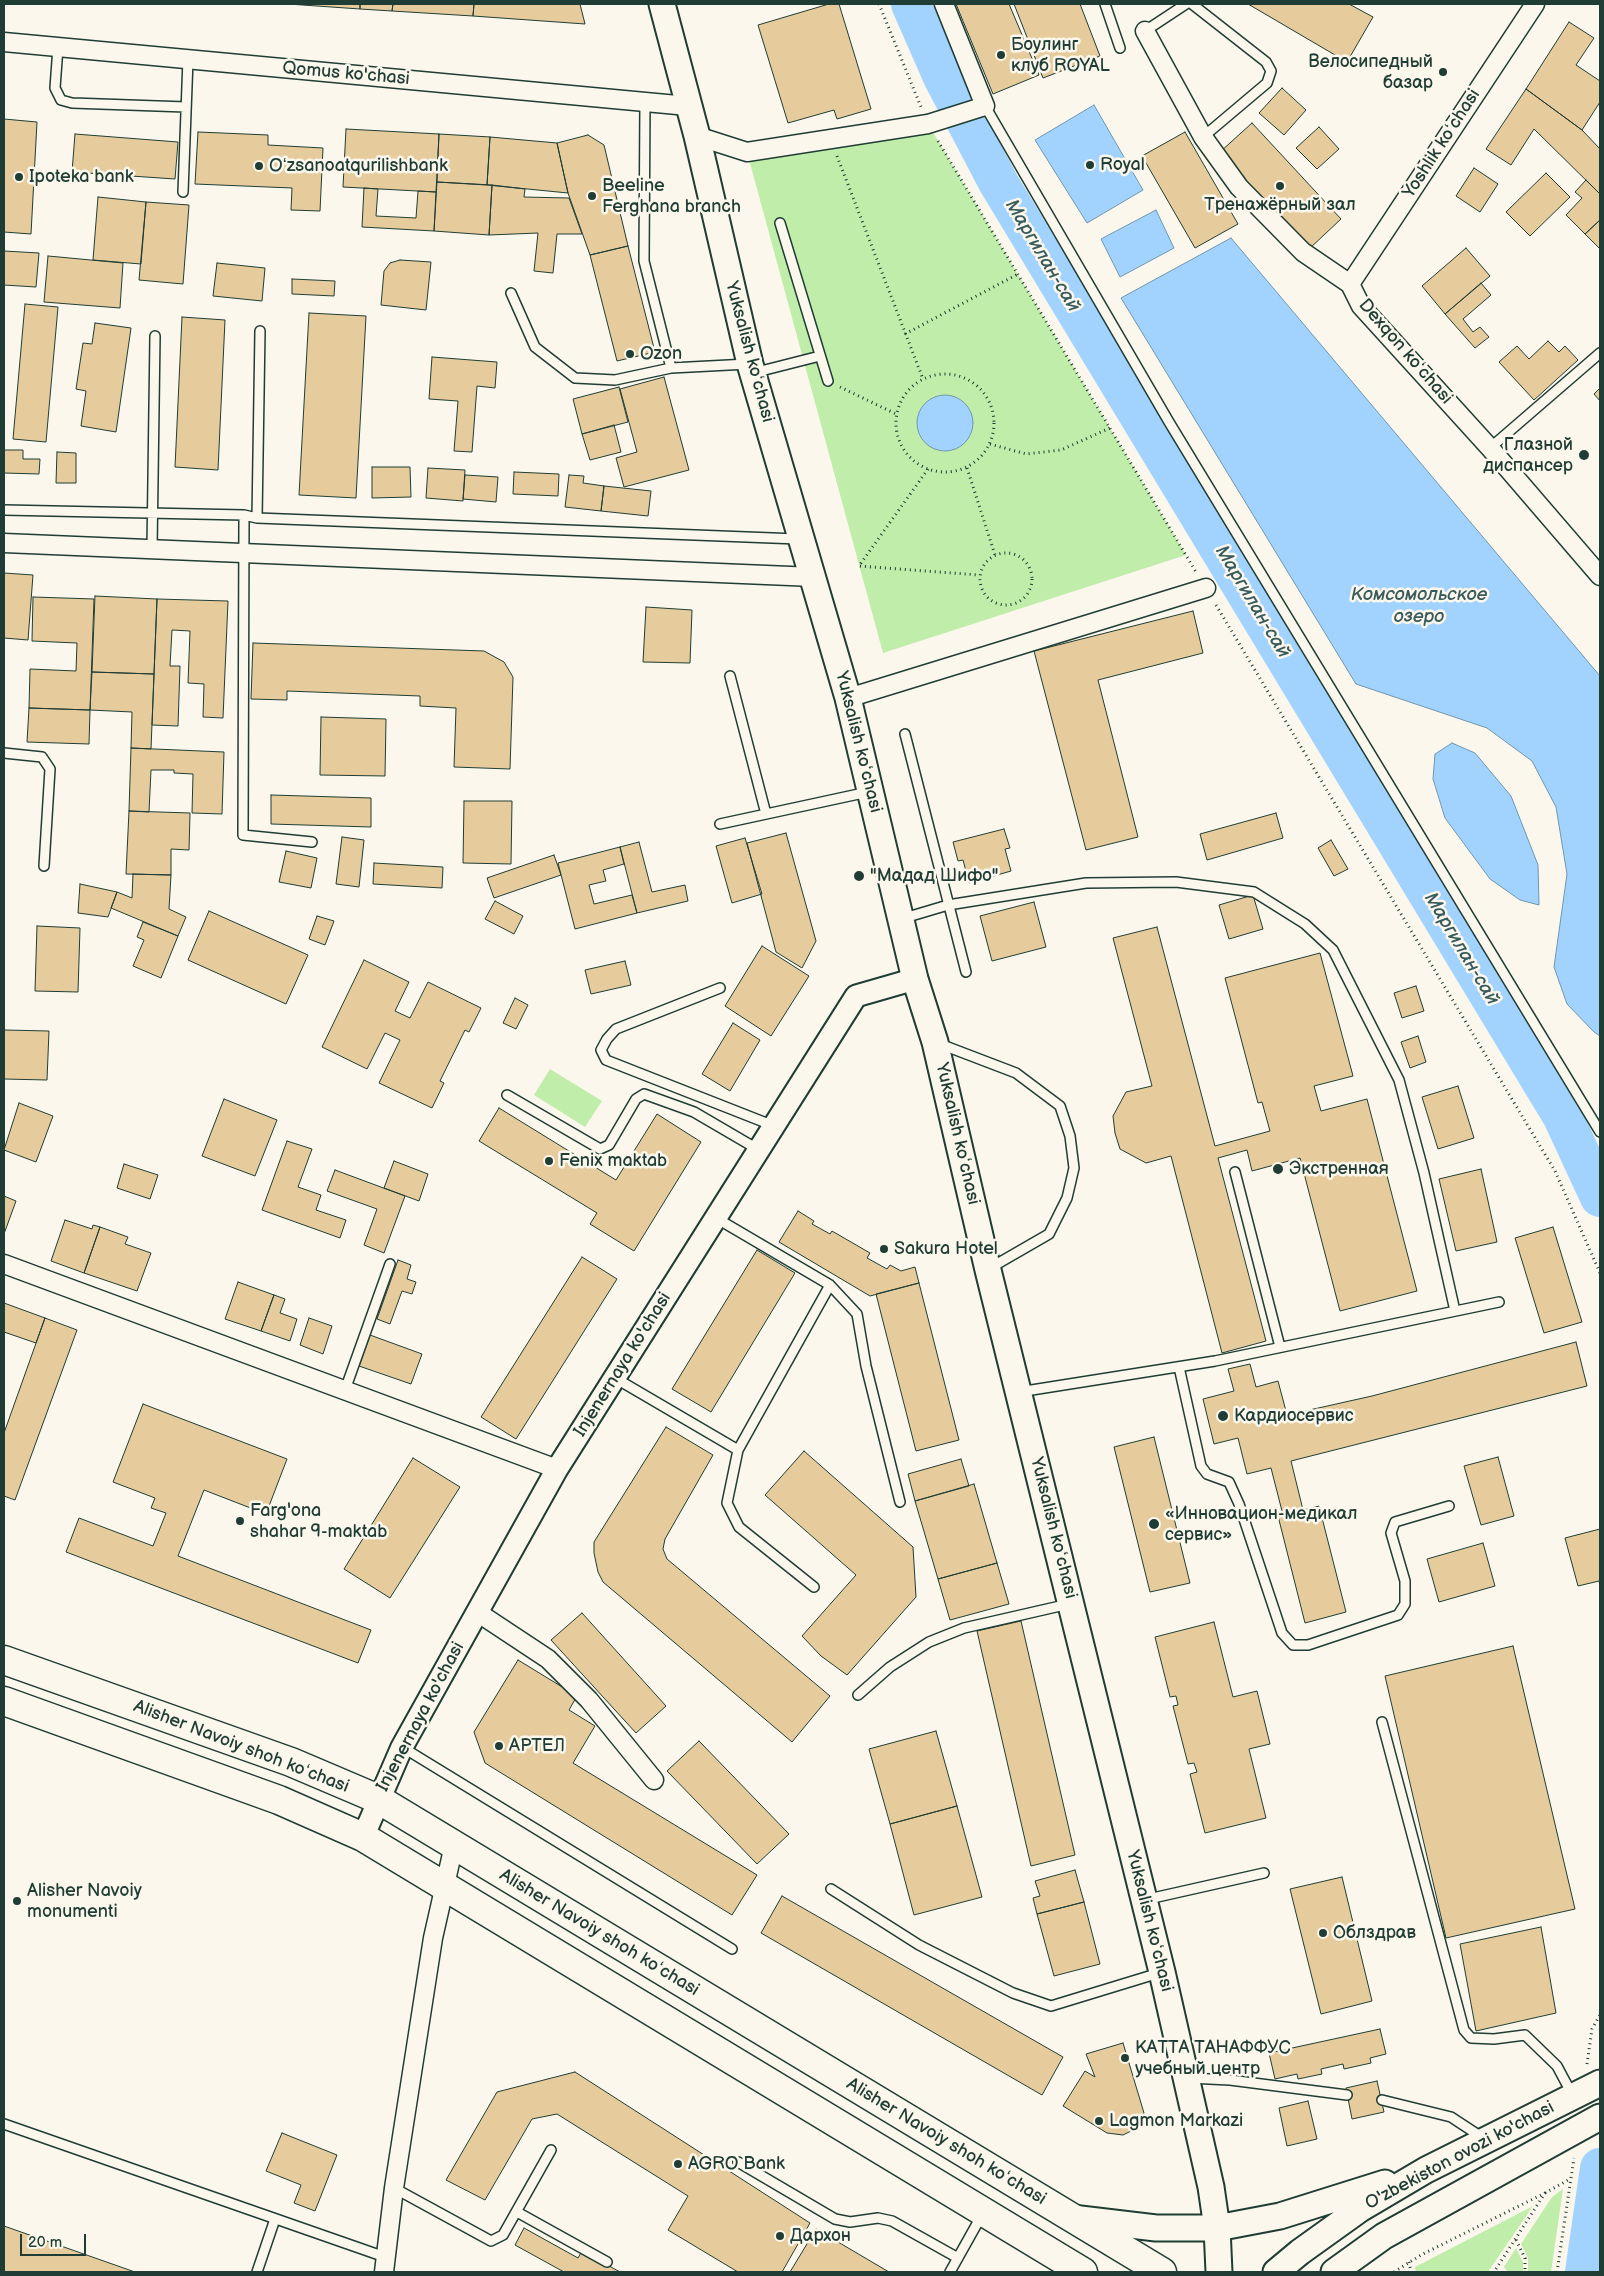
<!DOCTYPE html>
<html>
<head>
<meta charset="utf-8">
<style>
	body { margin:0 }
	#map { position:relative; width:1604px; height:2276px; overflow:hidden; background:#fbf7ec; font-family:"Balsamiq Sans",sans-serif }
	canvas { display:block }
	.frame { position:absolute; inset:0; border:5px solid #1f3d34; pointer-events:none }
	.scale { position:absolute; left:20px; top:2234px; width:66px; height:22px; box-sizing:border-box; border:2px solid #1f3d34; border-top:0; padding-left:6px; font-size:15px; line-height:18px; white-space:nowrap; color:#1f3d34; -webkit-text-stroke:4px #fbf7ec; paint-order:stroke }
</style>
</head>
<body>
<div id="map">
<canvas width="1604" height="2276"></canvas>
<div class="frame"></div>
<div class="scale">20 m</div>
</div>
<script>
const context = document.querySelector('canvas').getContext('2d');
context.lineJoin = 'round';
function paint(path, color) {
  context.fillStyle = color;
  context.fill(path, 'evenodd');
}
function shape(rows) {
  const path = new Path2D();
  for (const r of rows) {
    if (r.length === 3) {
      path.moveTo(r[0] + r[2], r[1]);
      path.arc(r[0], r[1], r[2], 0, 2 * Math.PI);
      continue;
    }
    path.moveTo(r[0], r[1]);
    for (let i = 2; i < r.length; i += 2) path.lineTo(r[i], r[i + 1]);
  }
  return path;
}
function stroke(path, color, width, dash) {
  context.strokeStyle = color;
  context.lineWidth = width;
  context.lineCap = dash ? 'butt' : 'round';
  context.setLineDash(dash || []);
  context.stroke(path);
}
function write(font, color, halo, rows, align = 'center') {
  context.font = font + ' "Balsamiq Sans",sans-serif';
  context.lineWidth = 5;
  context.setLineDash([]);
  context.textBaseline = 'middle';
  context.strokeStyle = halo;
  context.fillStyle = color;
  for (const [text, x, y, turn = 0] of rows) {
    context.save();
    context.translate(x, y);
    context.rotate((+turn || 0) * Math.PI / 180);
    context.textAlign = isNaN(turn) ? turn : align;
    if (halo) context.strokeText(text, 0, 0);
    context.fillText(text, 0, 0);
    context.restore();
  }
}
paint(shape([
	[928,124,1186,555,883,653,747,152],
	[550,1069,602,1101,585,1127,534,1095],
	[1563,2189,1551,2272,1528,2272,1528,2258,1521,2244,1552,2197],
	[1533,2206,1488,2272,1416,2272,1415,2267],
	[1516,2248,1523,2262,1523,2272,1508,2272,1504,2267]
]), '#c1edaa');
const water = shape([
	[1094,105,1143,190,1087,223,1035,140,1094,105],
	[1156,210,1174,248,1120,277,1101,239,1156,210],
	[1231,238,1600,676,1600,1036,1594,1032,1567,1004,1554,967,1567,874,1556,807,1532,761,1487,728,1356,684,1121,298,1231,238],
	[945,423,28],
	[1452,743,1475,753,1511,796,1538,865,1539,905,1520,900,1490,879,1445,818,1433,779,1435,754,1452,743]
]);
paint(water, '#a2d3ff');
stroke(water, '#6e97ae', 1);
stroke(shape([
	[911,4,943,77,998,182,1563,1117,1600,1197],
	[1585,2272,1600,2168]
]), '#a2d3ff', 40);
const building = shape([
	[288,4,360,4,360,9,288,4],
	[360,4,393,4,392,11,360,9,360,4],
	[393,4,474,4,473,16,392,11,393,4],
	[474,4,580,4,585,24,473,16,474,4],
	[829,4,839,4,871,109,837,119,834,110,788,123,758,25,829,4],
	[956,4,1009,4,1039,75,993,94,956,4],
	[1014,4,1080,4,1100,56,1043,78,1014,4],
	[1248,4,1349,4,1373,17,1347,62,1248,4],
	[1569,22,1594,38,1576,65,1600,81,1600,102,1582,130,1526,89,1569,22],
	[1282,88,1306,110,1284,135,1259,113,1282,88],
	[1526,89,1582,130,1600,149,1600,194,1534,129,1511,165,1486,149,1526,89],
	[4,119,37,122,31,234,4,232,4,119],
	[1252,123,1341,219,1309,249,1220,152,1252,123],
	[1319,127,1339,149,1317,169,1296,148,1319,127],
	[346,129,439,134,436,192,343,187,346,129],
	[198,132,268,135,268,145,323,148,320,211,291,210,292,188,195,184,198,132],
	[1185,132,1238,224,1195,248,1142,156,1185,132],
	[75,134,178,142,175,179,72,172,75,134],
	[439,134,490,137,487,185,437,182,439,134],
	[588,135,604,145,628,246,590,255,568,193,557,143,588,135],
	[490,137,557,143,568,193,487,185,490,137],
	[1474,168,1498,184,1480,212,1456,196,1474,168],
	[1546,173,1570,197,1530,236,1506,212,1546,173],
	[1586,180,1600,194,1600,220,1585,234,1566,215,1582,198,1575,192,1586,180],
	[437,182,492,185,489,235,434,231,437,182],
	[492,185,525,189,524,197,569,198,582,234,557,234,553,273,534,271,538,233,489,235,492,185],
	[364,188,378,189,376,216,416,218,418,191,436,192,434,231,362,227,364,188],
	[98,197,146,202,141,264,93,260,98,197],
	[146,202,189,205,183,284,139,280,146,202],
	[1600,220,1600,249,1585,234,1600,220],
	[628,246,655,352,617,361,590,255,628,246],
	[1466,248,1490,276,1445,314,1422,286,1466,248],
	[4,251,39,253,36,287,4,285,4,251],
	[48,256,123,263,120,308,44,302,48,256],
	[400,260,431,262,426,310,381,305,384,271,390,263,400,260],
	[217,263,265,268,262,301,213,296,217,263],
	[292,279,335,281,334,296,292,294,292,279],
	[1481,283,1491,295,1463,319,1473,332,1480,327,1489,337,1475,348,1445,314,1481,283],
	[25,304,58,307,46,442,13,439,25,304],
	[309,313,366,316,356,498,299,495,309,313],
	[182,317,225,320,218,470,175,467,182,317],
	[95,323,131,328,116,432,81,426,86,391,76,389,83,343,92,344,95,323],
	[1548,341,1559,352,1565,346,1578,360,1534,400,1499,362,1517,346,1529,359,1548,341],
	[432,357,497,362,495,388,477,386,472,452,454,451,458,401,429,399,432,357],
	[664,377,689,470,624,487,616,458,637,452,620,389,664,377],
	[619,387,628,422,582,434,573,399,619,387],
	[1600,388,1600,401,1594,394,1600,388],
	[614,425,621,452,590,460,582,434,614,425],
	[4,450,23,450,23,459,40,459,39,474,4,473,4,450],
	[57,452,76,453,76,483,56,483,57,452],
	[372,467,410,467,411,497,372,498,372,467],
	[428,468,465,470,463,501,426,498,428,468],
	[514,472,559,474,558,496,513,494,514,472],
	[465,475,498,477,496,502,463,499,465,475],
	[569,475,584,476,583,483,604,486,601,511,565,507,569,475],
	[604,486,651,491,648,516,601,511,604,486],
	[4,573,33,575,28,640,4,638,4,573],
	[95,596,157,599,154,674,92,672,95,596],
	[33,597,94,599,90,710,29,708,30,669,76,671,77,643,32,641,33,597],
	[157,599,228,601,223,718,203,717,204,684,188,683,190,631,172,630,170,666,180,666,178,726,152,725,157,599],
	[646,607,692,610,690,663,643,662,646,607],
	[1193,611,1203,653,1098,680,1138,837,1086,850,1034,651,1193,611],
	[253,643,484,651,504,662,513,677,510,769,454,767,456,708,420,706,420,696,287,691,287,700,251,699,253,643],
	[92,672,154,674,151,749,131,748,132,712,90,710,92,672],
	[29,708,90,710,89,744,27,742,29,708],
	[321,717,386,719,385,776,320,775,321,717],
	[131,748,224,752,222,814,192,813,193,774,174,773,174,770,151,770,149,812,129,811,131,748],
	[271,795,371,798,371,827,271,824,271,795],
	[464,801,512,801,511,864,463,863,464,801],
	[129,811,190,813,189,850,171,849,171,875,126,874,129,811],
	[1276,813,1283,838,1207,860,1200,834,1276,813],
	[1004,829,1010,848,1005,849,1011,871,969,883,963,860,958,861,953,842,1004,829],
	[786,833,816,941,802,968,776,952,747,843,786,833],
	[342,837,364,840,359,887,336,884,342,837],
	[745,838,762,894,732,903,716,846,745,838],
	[1331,840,1348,869,1334,876,1318,848,1331,840],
	[639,842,652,892,685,885,688,901,637,913,620,847,639,842],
	[620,847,624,864,603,870,606,881,589,885,594,904,632,895,637,913,575,929,558,863,620,847],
	[286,851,317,858,311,888,279,882,286,851],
	[554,855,561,875,494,898,487,878,554,855],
	[374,863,443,867,442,888,373,884,374,863],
	[133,874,171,875,169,909,186,917,178,936,111,908,117,892,132,898,133,874],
	[80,884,117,892,108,917,78,913,80,884],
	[1253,895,1263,929,1229,939,1219,905,1253,895],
	[495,901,523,916,514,934,485,919,495,901],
	[1034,902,1046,947,992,961,980,916,1034,902],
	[209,911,308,955,286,1004,188,960,209,911],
	[317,916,334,921,325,945,309,939,317,916],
	[143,922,178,936,161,978,133,966,144,940,137,937,143,922],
	[37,926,80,928,78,992,35,991,37,926],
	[1157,927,1215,1146,1270,1131,1262,1102,1258,1103,1225,978,1320,953,1353,1076,1314,1086,1321,1111,1367,1099,1417,1291,1340,1311,1300,1158,1252,1171,1247,1150,1218,1158,1266,1341,1222,1353,1171,1156,1146,1163,1120,1149,1115,1133,1113,1116,1126,1092,1152,1086,1113,938,1157,927],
	[762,946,809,976,771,1036,725,1006,762,946],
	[364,960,409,982,395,1011,410,1018,428,982,481,1008,469,1032,465,1030,440,1081,444,1083,432,1108,379,1083,400,1040,385,1033,367,1069,322,1047,364,960],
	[625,961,631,985,591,994,585,970,625,961],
	[1416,986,1424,1011,1402,1018,1394,993,1416,986],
	[515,998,528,1005,516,1029,503,1023,515,998],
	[733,1023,760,1040,730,1091,702,1074,733,1023],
	[4,1030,49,1031,47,1080,4,1079,4,1030],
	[1418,1036,1426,1062,1410,1068,1401,1042,1418,1036],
	[1458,1086,1474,1138,1438,1149,1422,1097,1458,1086],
	[224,1099,277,1120,255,1176,202,1156,224,1099],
	[19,1103,53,1116,36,1162,4,1150,19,1103],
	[499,1108,616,1180,657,1114,701,1142,634,1251,590,1224,597,1213,479,1141,499,1108],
	[287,1141,312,1149,298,1187,321,1195,316,1210,346,1220,340,1238,262,1210,287,1141],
	[394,1161,428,1174,419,1201,384,1188,394,1161],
	[124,1164,158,1175,150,1199,117,1188,124,1164],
	[1481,1169,1497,1242,1456,1251,1439,1179,1481,1169],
	[335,1170,405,1196,384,1253,364,1245,377,1209,327,1191,335,1170],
	[4,1196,16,1201,4,1234,4,1196],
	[798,1211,814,1221,812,1224,830,1234,832,1231,870,1253,867,1258,887,1269,890,1265,901,1271,915,1267,919,1283,870,1296,779,1242,798,1211],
	[65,1220,92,1229,93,1225,100,1227,84,1273,51,1261,65,1220],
	[100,1227,128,1237,125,1244,151,1253,137,1291,84,1273,100,1227],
	[1553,1227,1582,1322,1544,1333,1515,1238,1553,1227],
	[757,1250,795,1273,711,1412,672,1389,757,1250],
	[582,1257,617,1279,516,1439,481,1417,582,1257],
	[398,1260,411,1265,407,1279,416,1282,412,1294,402,1291,390,1324,377,1319,398,1260],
	[238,1282,274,1295,261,1331,225,1319,238,1282],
	[919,1283,959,1440,916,1451,876,1294,919,1283],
	[274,1295,285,1299,280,1313,297,1319,290,1341,261,1331,274,1295],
	[4,1303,45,1318,36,1343,4,1332,4,1303],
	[45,1318,77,1330,15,1500,4,1496,4,1433,45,1318],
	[309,1318,332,1326,323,1354,300,1345,309,1318],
	[370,1335,422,1354,411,1384,359,1366,370,1335],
	[1576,1342,1587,1386,1291,1461,1303,1510,1319,1506,1346,1612,1305,1623,1278,1516,1283,1515,1271,1468,1247,1474,1238,1438,1214,1444,1203,1399,1234,1391,1228,1369,1250,1364,1256,1387,1278,1381,1287,1415,1372,1396,1576,1342],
	[143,1404,287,1459,266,1514,204,1490,178,1556,371,1630,358,1663,66,1552,79,1518,153,1546,166,1513,151,1508,155,1498,113,1482,143,1404],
	[666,1427,713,1455,665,1539,663,1549,667,1559,830,1696,792,1742,603,1582,598,1572,594,1553,594,1542,666,1427],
	[1154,1437,1190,1583,1150,1592,1114,1447,1154,1437],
	[804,1451,913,1547,916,1597,847,1675,821,1656,802,1636,856,1575,765,1495,804,1451],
	[1498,1457,1514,1516,1481,1525,1464,1466,1498,1457],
	[413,1458,460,1487,390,1598,344,1569,413,1458],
	[961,1459,969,1486,915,1501,908,1474,961,1459],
	[974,1484,997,1563,938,1579,915,1501,974,1484],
	[1600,1529,1600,1585,1599,1581,1578,1586,1565,1538,1600,1529],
	[1483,1543,1495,1586,1439,1602,1427,1559,1483,1543],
	[997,1563,1009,1604,950,1620,938,1579,997,1563],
	[582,1613,666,1706,636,1733,551,1640,582,1613],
	[1021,1621,1075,1855,1031,1866,977,1631,1021,1621],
	[1214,1622,1233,1697,1257,1691,1270,1744,1249,1749,1266,1818,1205,1833,1190,1774,1197,1772,1194,1763,1188,1764,1173,1706,1178,1705,1176,1696,1170,1697,1155,1637,1214,1622],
	[1513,1646,1575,1909,1446,1938,1385,1676,1513,1646],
	[518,1660,577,1696,569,1710,595,1726,573,1763,757,1875,732,1915,485,1763,474,1732,518,1660],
	[936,1731,957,1806,890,1824,869,1749,936,1731],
	[699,1741,789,1834,757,1864,667,1771,699,1741],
	[957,1806,982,1897,914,1915,890,1824,957,1806],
	[1075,1870,1084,1902,1037,1914,1033,1898,1040,1896,1035,1881,1075,1870],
	[1342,1877,1372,2001,1321,2014,1290,1889,1342,1877],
	[782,1896,1063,2057,1042,2095,761,1933,782,1896],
	[1084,1902,1100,1964,1054,1976,1037,1914,1084,1902],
	[1541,1927,1556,2013,1476,2031,1460,1944,1541,1927],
	[1380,2029,1386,2054,1370,2058,1371,2063,1344,2069,1343,2064,1321,2069,1322,2074,1298,2079,1297,2074,1275,2079,1269,2053,1380,2029],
	[1123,2043,1144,2113,1135,2129,1123,2135,1107,2133,1063,2106,1085,2071,1095,2077,1086,2054,1123,2043],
	[575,2072,810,2223,782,2272,738,2272,668,2230,688,2196,557,2114,532,2119,485,2200,446,2180,497,2092,575,2072],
	[1377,2081,1384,2112,1352,2119,1346,2088,1377,2081],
	[1308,2101,1317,2139,1287,2146,1279,2108,1308,2101],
	[282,2133,337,2155,315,2211,294,2203,301,2185,266,2171,282,2133],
	[4,2226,135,2272,4,2272,4,2226],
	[524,2228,578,2258,582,2251,620,2272,564,2272,515,2245,524,2228],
	[816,2229,889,2272,790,2272,816,2229]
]);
paint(building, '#e6cc9c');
stroke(building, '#1f3d34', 1);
const service = shape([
	[1105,4,1120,48],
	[1192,4,1266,62,1271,71,1267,83,1203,137],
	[1145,31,1186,4],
	[58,47,55,88,61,100,72,103,186,107],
	[645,101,644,261,671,368,748,364],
	[985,106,1169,422,1600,1132],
	[183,192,188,59],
	[780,223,828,381],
	[511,293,535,347,575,378,615,380,671,368],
	[753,373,820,356],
	[1490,448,1600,353],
	[4,510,244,515,243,835,312,842],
	[244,515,257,518,798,539],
	[257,518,260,331],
	[152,549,155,336],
	[730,676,766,814],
	[905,734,966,972],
	[4,753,42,757,50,769,44,866],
	[720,824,868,792],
	[901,919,948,905,1086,883,1176,882,1254,892,1305,924,1333,950,1399,1080,1424,1173,1455,1311],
	[720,988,616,1029,607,1039,601,1050,606,1060,774,1126],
	[940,1044,1016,1073,1060,1106,1070,1136,1074,1168,1067,1198,1049,1234,990,1268],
	[507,1095,600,1149,609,1145,636,1099,644,1094,694,1112,759,1150],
	[1235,1172,1280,1347],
	[716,1218,830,1285,857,1314,866,1366,900,1502],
	[1179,1367,1201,1466,1207,1474,1229,1482,1239,1504,1282,1633,1293,1645,1308,1645,1398,1615,1405,1604,1405,1581,1391,1533,1395,1522,1449,1506],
	[615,1378,738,1450],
	[345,1390,390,1264],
	[1019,1392,1215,1361,1499,1302],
	[814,1587,739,1527,727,1503,738,1450,830,1285],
	[858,1695,890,1667,929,1642,964,1628,1069,1604],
	[1382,1722,1464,2030,1471,2038,1494,2039,1525,2035,1557,2066,1573,2096],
	[402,1747,732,1949],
	[831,1889,919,1945,1013,1993,1051,2006,1159,1973],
	[1144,1900,1264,1873],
	[1189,2078,1230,2080,1347,2095],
	[1382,2100,1451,2117,1483,2138],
	[4,2124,385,2257],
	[738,2162,835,2219,850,2222,878,2218,892,2221,958,2258],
	[394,2188,491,2241,503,2235,551,2150],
	[517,2212,607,2262],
	[257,2272,275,2219],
	[950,2272,983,2213]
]);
const minor = shape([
	[1145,31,1203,137,1239,187,1303,252,1350,284,1361,306,1490,448,1600,576],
	[4,42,688,106],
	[697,136,747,152,928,124,985,106,944,4],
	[1350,284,1535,4],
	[4,543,814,577],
	[848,698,1206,588],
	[4,1264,557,1469],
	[477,1612,548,1659,589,1700,654,1780],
	[384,2272,394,2188,433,1938,454,1845]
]);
const tertiary = shape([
	[363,1837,402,1747,557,1469,856,996,915,979]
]);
const secondary = shape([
	[662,4,697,136,750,364,848,698,915,979,935,1042,988,1270,1162,1972,1211,2187,1217,2228,1219,2272],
	[1072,2218,1156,2228,1217,2228,1280,2216,1385,2183],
	[1276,2272,1300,2252,1360,2209,1426,2170,1600,2083],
	[1334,2272,1384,2236,1600,2117]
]);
const primary = shape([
	[4,1660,291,1762,378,1799,1162,2272],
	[4,1701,279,1800,363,1837,1083,2272]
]);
stroke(service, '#1f3d34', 12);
stroke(minor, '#1f3d34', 21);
stroke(tertiary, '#1f3d34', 25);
stroke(secondary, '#1f3d34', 29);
stroke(primary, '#1f3d34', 31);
stroke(shape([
	[879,4,921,107],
	[938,141,1196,572],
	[837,156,923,379],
	[905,334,1018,274],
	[945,423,49],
	[840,387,896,414],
	[990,444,1026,454,1061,450,1110,428],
	[967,468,995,555],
	[928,469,859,566,979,575],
	[1006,579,26],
	[1216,605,1555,1171,1600,1273],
	[1587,2064,1592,2029,1600,2015],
	[1545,2193,1570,2179],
	[1516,2240,1525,2258,1525,2272],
	[1409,2262,1411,2272],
	[1394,2272,1421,2255,1545,2193,1494,2272],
	[1557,2272,1574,2158]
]), '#1f3d34', 3, [1, 4]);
stroke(service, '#fbf7ec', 9);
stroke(minor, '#fbf7ec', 18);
stroke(tertiary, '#fbf7ec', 21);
stroke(secondary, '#fbf7ec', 25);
stroke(primary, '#fbf7ec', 28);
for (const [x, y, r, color] of [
	[1001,55,5,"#1f3d34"],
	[1443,72,5,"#1f3d34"],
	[1090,165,5,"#1f3d34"],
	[259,166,5,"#1f3d34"],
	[19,177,5,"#1f3d34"],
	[1280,186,5,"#1f3d34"],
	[592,196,5,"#1f3d34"],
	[630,354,5,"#1f3d34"],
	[1584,455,6,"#1f3d34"],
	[859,876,6,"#1f3d34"],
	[549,1161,5,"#1f3d34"],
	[1278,1169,6,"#1f3d34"],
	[884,1249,5,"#1f3d34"],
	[1223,1416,6,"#1f3d34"],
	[240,1521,5,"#1f3d34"],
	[1154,1524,6,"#1f3d34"],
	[499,1746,5,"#1f3d34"],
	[17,1901,5,"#1f3d34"],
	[1323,1933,5,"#1f3d34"],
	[1125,2058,5,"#1f3d34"],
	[1099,2121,5,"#1f3d34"],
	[678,2164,5,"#1f3d34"],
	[780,2236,5,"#1f3d34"]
]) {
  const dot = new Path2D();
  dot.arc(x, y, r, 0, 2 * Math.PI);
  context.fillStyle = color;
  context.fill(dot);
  stroke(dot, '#fbf7ec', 2);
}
write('18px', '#1f3d34', '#fbf7ec', [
	["Боулинг",1011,45],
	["клуб ROYAL",1011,66],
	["Велосипедный",1433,62,"right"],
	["базар",1433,83,"right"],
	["Royal",1100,165],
	["Oʻzsanoatqurilishbank",269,166],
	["Ipoteka bank",29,177],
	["Beeline",602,186],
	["Ferghana branch",602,207],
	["Тренажёрный зал",1280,205,"center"],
	["Ozon",640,354],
	["Глазной",1573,445,"right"],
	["диспансер",1573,466,"right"],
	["\"Мадад Шифо\"",870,876],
	["Fenix maktab",559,1161],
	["Экстренная",1289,1169],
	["Sakura Hotel",894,1249],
	["Кардиосервис",1234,1416],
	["Farg'ona",250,1511],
	["shahar 9-maktab",250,1532],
	["«Инновацион-медикал",1165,1514],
	["сервис»",1165,1535],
	["АРТЕЛ",509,1746],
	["Alisher Navoiy",27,1891],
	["monumenti",27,1912],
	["Облздрав",1333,1933],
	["КАТТА ТАНАФФУС",1135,2048],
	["учебный центр",1135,2069],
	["Lagmon Markazi",1109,2121],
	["AGRO Bank",688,2164],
	["Дархон",790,2236]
], 'left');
write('18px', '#1f3d34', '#fbf7ec', [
	["Qomus ko'chasi",346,74,5],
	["Yoshlik koʻchasi",1442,144,-57],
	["Yuksalish koʻchasi",749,352,75],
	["Dexqon koʻchasi",1405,352,49],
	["Yuksalish koʻchasi",858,742,76],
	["Yuksalish koʻchasi",957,1134,77],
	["Injenernaya ko'chasi",623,1365,-58],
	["Yuksalish koʻchasi",1053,1528,76],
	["Injenernaya ko'chasi",421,1717,-62],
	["Alisher Navoiy shoh koʻchasi",241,1747,21],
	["Yuksalish koʻchasi",1149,1921,76],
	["Alisher Navoiy shoh koʻchasi",599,1933,31],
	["Alisher Navoiy shoh koʻchasi",946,2142,31],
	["O'zbekiston ovozi ko'chasi",1460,2156,-28]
]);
write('italic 19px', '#395b5d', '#fbf7ec', [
	["Маргилан-сай",1042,256,59],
	["Комсомольское",1419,595],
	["озеро",1419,617],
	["Маргилан-сай",1252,602,59],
	["Маргилан-сай",1461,949,59]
]);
</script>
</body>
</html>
